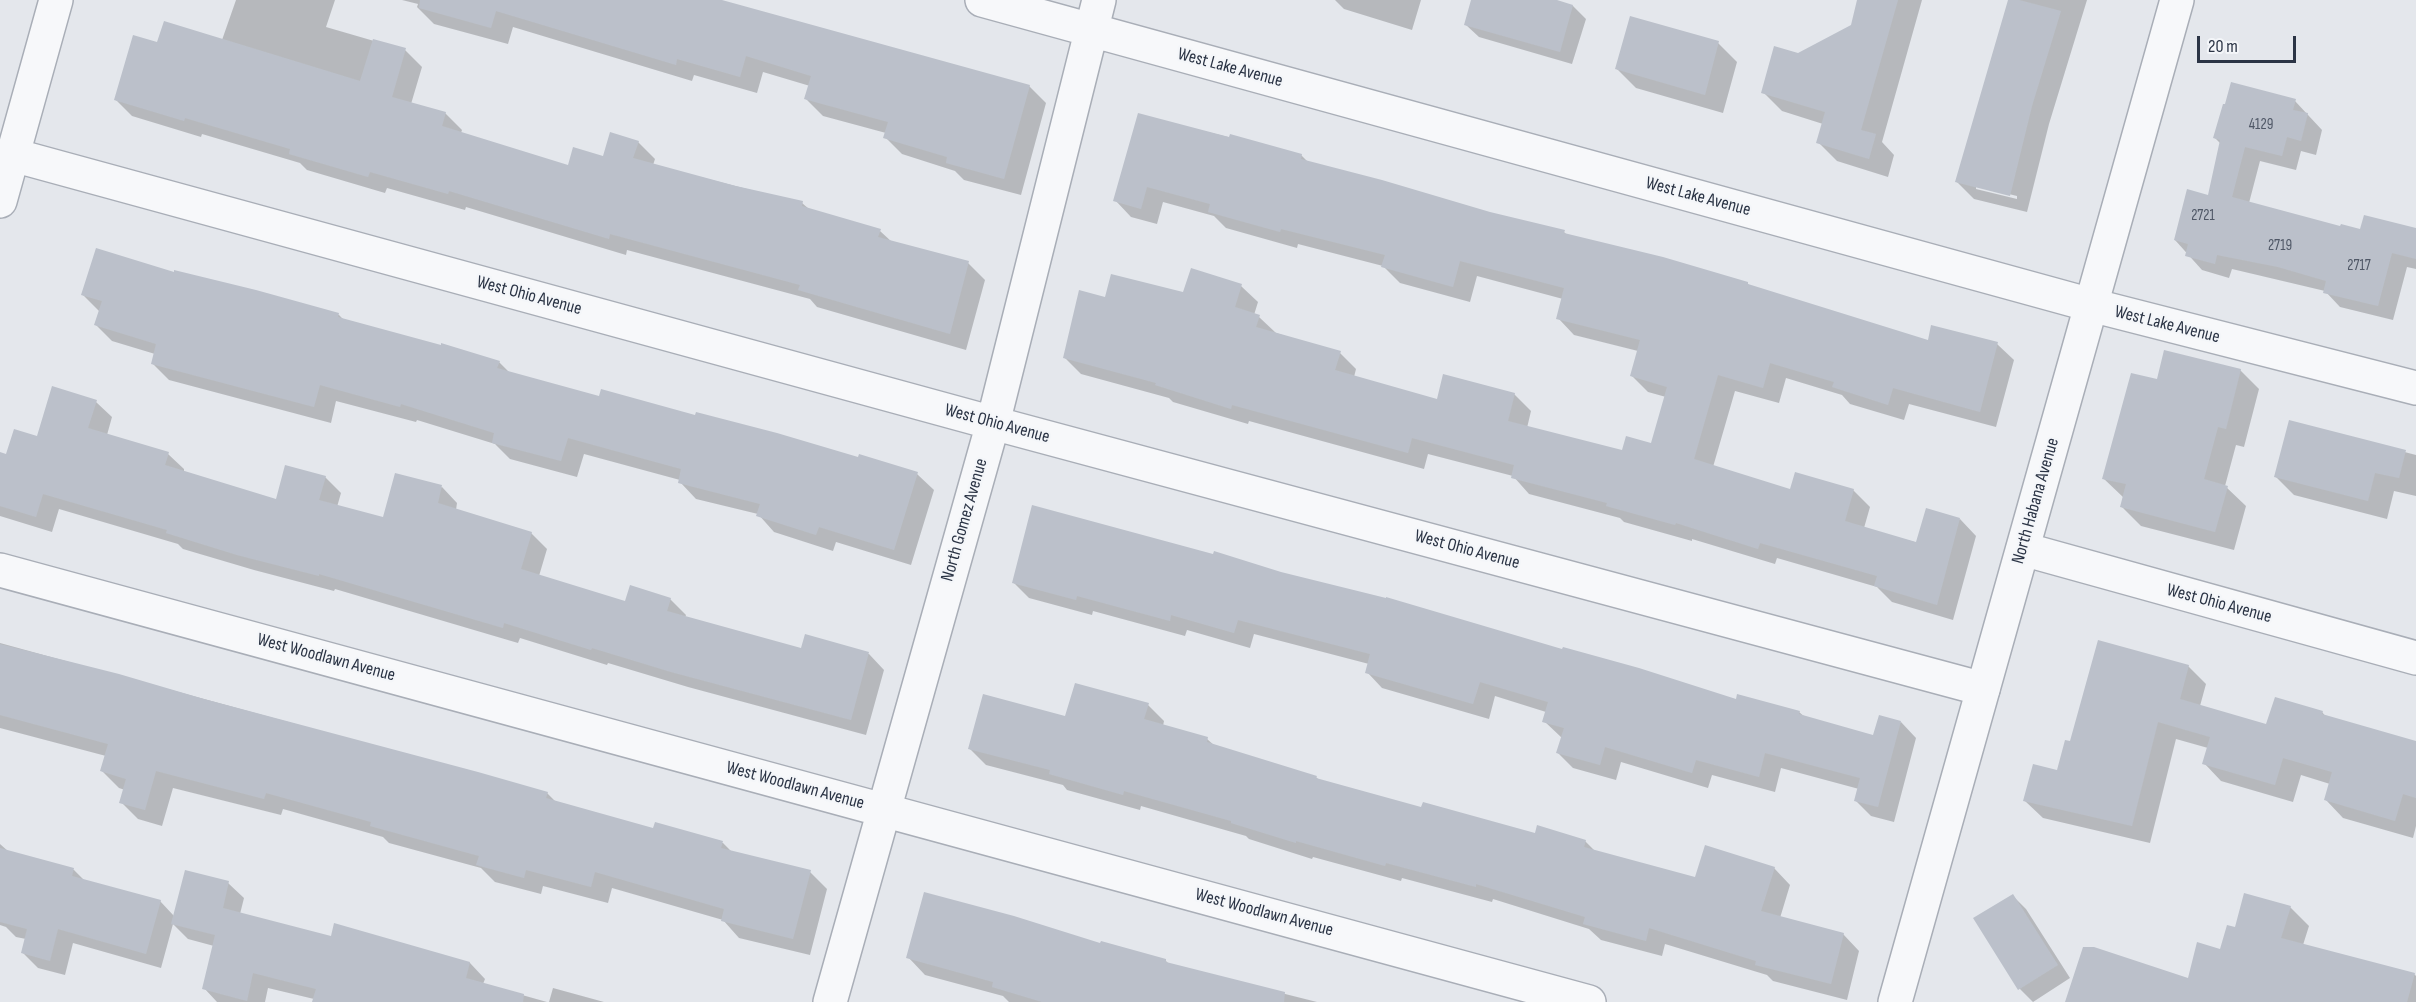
<!DOCTYPE html>
<html>
<head>
<meta charset="utf-8">
<style>
	body { margin:0 }
	#map { position:relative; width:2416px; height:1002px; overflow:hidden; background:#e4e7ec; font-family:"Sofia Sans Condensed",sans-serif }
	canvas { display:block }
	.scale { position:absolute; left:2197px; top:36px; width:99px; height:27px; box-sizing:border-box; border:3px solid #2b3445; border-top:0; padding-left:8px; font-size:18px; line-height:21px; white-space:nowrap; color:#2b3445; -webkit-text-stroke:4px #f4f6f9; paint-order:stroke }
</style>
</head>
<body>
<div id="map">
<canvas width="2416" height="1002"></canvas>
<div class="scale">20 m</div>
</div>
<script>
const context = document.querySelector('canvas').getContext('2d');
context.lineJoin = 'round';
function paint(path, color) {
  context.fillStyle = color;
  context.fill(path, 'evenodd');
}
function shape(rows) {
  const path = new Path2D();
  for (const r of rows) {
    path.moveTo(r[0], r[1]);
    for (let i = 2; i < r.length; i += 2) path.lineTo(r[i], r[i + 1]);
  }
  return path;
}
function stroke(path, color, width, dash) {
  context.strokeStyle = color;
  context.lineWidth = width;
  context.lineCap = dash ? 'butt' : 'round';
  context.setLineDash(dash || []);
  context.stroke(path);
}
function write(font, color, halo, rows, align = 'center') {
  context.font = font + ' "Sofia Sans Condensed",sans-serif';
  context.lineWidth = 4.5;
  context.setLineDash([]);
  context.textBaseline = 'middle';
  context.strokeStyle = halo;
  context.fillStyle = color;
  for (const [text, x, y, turn = 0] of rows) {
    context.save();
    context.translate(x, y);
    context.rotate((+turn || 0) * Math.PI / 180);
    context.textAlign = isNaN(turn) ? turn : align;
    if (halo) context.strokeText(text, 0, 0);
    context.fillText(text, 0, 0);
    context.restore();
  }
}
paint(shape([
	[236,0,335,0,326,27,405,50,422,67,411,104,445,113,462,130,461,133,569,167,603,158,638,142,655,159,653,165,802,203,809,209,880,231,892,242,968,263,985,280,966,350,817,307,810,299,627,250,626,255,466,207,465,210,387,188,385,193,307,170,300,163,202,134,201,137,132,116,115,99,158,44,222,40],
	[402,0,717,0,1029,86,1046,103,1021,195,964,180,955,171,902,154,885,137,886,133,823,116,806,99,810,86,763,72,757,93,694,75,692,81,513,27,508,44,434,24,417,7,418,4],
	[1335,0,1421,0,1412,30,1344,9],
	[1473,0,1552,0,1573,6,1586,19,1572,64,1479,37,1466,25],
	[1859,0,1922,0,1882,142,1894,155,1888,177,1837,161,1818,142,1823,124,1782,111,1763,92,1852,26],
	[2009,0,2087,0,2049,124,2027,212,1974,199,1957,182],
	[1976,186,2017,196,2017,199,1976,189],
	[1718,43,1737,62,1723,113,1636,88,1617,69],
	[2295,101,2322,130,2316,155,2301,151,2296,170,2260,161,2249,203,2341,228,2361,231,2416,229,2416,269,2407,267,2393,320,2340,307,2325,291,2232,269,2229,278,2202,270,2175,240,2209,196,2221,144,2215,138],
	[1139,115,1301,155,1309,163,1490,214,1564,232,1568,236,1747,283,1751,287,1929,342,1997,344,2014,360,1996,427,1909,404,1904,420,1850,404,1842,395,1786,378,1779,403,1735,391,1713,467,1791,491,1853,490,1870,507,1864,528,1918,543,1960,519,1976,536,1953,620,1892,602,1877,587,1777,558,1775,564,1692,539,1692,541,1624,522,1620,518,1529,494,1513,476,1428,454,1424,469,1249,421,1248,424,1173,402,1169,398,1081,374,1064,357,1106,298,1184,294,1241,286,1258,302,1254,315,1259,317,1276,333,1340,353,1356,369,1354,377,1438,400,1514,394,1531,411,1527,428,1623,452,1652,444,1666,397,1648,392,1631,375,1638,351,1574,335,1558,318,1563,299,1477,276,1470,302,1400,283,1383,266,1298,244,1297,248,1226,228,1214,216,1163,202,1157,224,1131,217,1115,200],
	[175,274,339,315,344,320,499,362,510,373,600,398,917,474,934,490,911,565,836,542,833,551,774,532,758,514,696,499,680,482,680,480,584,454,577,477,510,459,495,444,417,420,416,422,336,401,331,423,169,380,152,363,155,354,112,341,96,325,100,312,83,295],
	[2240,370,2259,389,2244,447,2236,445,2225,486,2246,506,2234,550,2141,526,2122,507,2124,498,2103,478,2158,381],
	[96,402,112,417,107,435,168,454,184,469,184,472,277,501,325,477,341,493,337,507,384,519,442,487,457,503,456,510,531,533,547,549,539,576,626,602,670,599,686,615,685,618,802,650,869,654,884,670,866,735,688,687,608,663,607,665,520,638,518,643,335,589,334,591,254,570,183,549,178,544,59,509,52,532,0,516,0,453,7,455],
	[2290,422,2416,455,2416,496,2394,491,2387,519,2294,495,2275,476],
	[1281,574,1737,700,1799,712,1805,717,1874,737,1901,722,1916,738,1894,822,1871,816,1855,800,1859,789,1781,768,1775,792,1712,775,1708,788,1621,762,1616,780,1573,768,1558,753,1562,738,1544,721,1546,712,1495,696,1489,719,1382,688,1367,672,1369,664,1254,634,1250,648,1187,630,1185,636,1093,611,1092,615,1029,598,1013,582],
	[0,643,547,793,556,802,654,830,723,843,732,852,810,872,827,889,810,955,739,938,723,920,612,888,608,903,543,886,541,894,495,882,481,868,389,843,383,837,283,809,281,815,173,788,162,826,138,819,121,802,125,790,119,788,102,771,106,756,0,728],
	[2188,666,2206,684,2200,706,2267,726,2322,712,2327,718,2416,742,2416,826,2413,838,2343,818,2326,800,2330,784,2301,775,2293,802,2221,781,2204,763,2208,748,2176,739,2150,843,2043,818,2025,801,2058,771,2071,743],
	[1148,705,1164,721,1163,726,1207,739,1215,746,1316,777,1320,781,1422,809,1536,835,1585,841,1595,851,1696,879,1774,868,1790,885,1780,918,1843,934,1859,951,1847,1000,1773,981,1767,975,1665,944,1662,956,1601,940,1589,929,1493,899,1492,902,1402,878,1401,881,1313,857,1312,859,1249,839,1246,836,1141,806,1140,810,1067,790,1063,785,986,765,970,749,1066,718],
	[0,844,9,852,74,870,85,881,160,901,174,916,228,883,244,898,240,914,332,937,470,963,485,979,483,984,547,1002,317,1002,314,999,268,988,265,1002,217,1002,204,988,214,946,188,939,173,924,161,968,73,943,65,975,38,968,22,952,26,939,16,937,6,927,0,925],
	[2013,896,2026,909,2070,978,2033,1002,2020,989,1975,919],
	[2290,907,2309,926,2303,945,2414,974,2416,976,2416,1002,2073,1002,2189,980,2221,950,2236,929],
	[1101,945,1166,961,1170,965,1317,1002,1009,1002,1003,996,925,975,908,957],
	[553,988,604,1002,549,1002]
]), '#0003');
paint(shape([
	[420,0,722,0,1030,85,1004,179,946,163,947,157,883,138,888,122,804,99,811,76,746,56,740,77,677,59,676,65,496,11,491,28,419,8],
	[1471,0,1557,0,1573,5,1560,52,1464,25],
	[1857,0,1898,0,1861,130,1876,134,1869,159,1816,143,1825,112,1761,93,1774,46,1798,53,1851,25],
	[2008,0,2019,0,2061,11,2032,106,2010,196,1955,182],
	[1630,16,1719,41,1705,95,1615,69],
	[164,21,360,81,373,39,406,48,392,97,446,112,442,126,568,165,573,147,603,156,610,132,639,141,633,158,736,186,803,201,802,206,881,229,878,237,969,261,950,334,798,290,800,285,610,234,609,239,449,191,448,194,370,172,368,177,289,154,290,149,185,118,184,121,114,100,133,35,157,42],
	[2231,82,2296,99,2293,110,2308,113,2301,141,2287,137,2282,156,2245,147,2232,197,2340,226,2341,224,2360,229,2364,215,2416,228,2416,259,2392,253,2378,306,2323,293,2326,281,2278,267,2217,255,2215,264,2185,256,2188,244,2174,240,2187,189,2208,195,2220,140,2213,138,2223,104,2225,104],
	[1138,113,1229,137,1230,134,1302,154,1301,159,1382,180,1490,212,1565,230,1564,233,1663,257,1748,282,1748,284,1928,340,1931,325,1998,342,1980,412,1893,388,1888,405,1832,387,1834,382,1770,363,1763,388,1718,375,1694,459,1790,489,1795,472,1854,489,1845,521,1916,542,1926,508,1960,518,1937,605,1874,586,1877,576,1760,543,1758,549,1676,523,1675,525,1606,506,1607,503,1511,478,1514,465,1412,438,1408,453,1232,405,1231,409,1155,385,1156,383,1063,358,1079,290,1105,297,1111,274,1183,292,1191,268,1242,284,1235,307,1260,315,1256,327,1341,351,1335,370,1437,399,1443,374,1515,393,1508,421,1622,450,1626,436,1651,443,1667,387,1630,376,1640,340,1556,319,1564,288,1460,261,1453,287,1381,267,1385,255,1281,229,1280,232,1208,212,1210,204,1147,187,1141,209,1113,201],
	[96,248,174,272,174,270,256,290,339,313,338,317,441,345,441,343,500,361,497,368,599,396,601,389,695,415,696,412,777,433,858,457,859,454,918,472,894,550,819,527,816,535,756,516,760,504,678,483,681,469,568,438,561,461,492,443,494,433,401,404,400,407,320,385,314,407,151,364,156,344,94,325,102,301,81,295],
	[2164,350,2241,369,2226,429,2218,427,2204,479,2228,486,2215,532,2120,507,2126,484,2102,479,2131,373,2157,379],
	[52,386,97,400,88,428,169,452,165,465,276,499,285,465,326,476,319,500,383,517,395,473,442,485,438,503,532,532,521,569,625,601,630,585,671,598,667,611,801,648,805,634,869,652,851,720,671,672,592,648,591,650,504,623,503,628,319,574,319,576,237,555,166,533,167,530,43,494,36,517,0,506,0,452,6,454,14,429,37,436],
	[2289,420,2406,450,2399,478,2375,473,2368,501,2274,477],
	[1032,505,1213,554,1214,551,1281,572,1386,598,1386,597,1562,649,1563,647,1639,668,1736,699,1737,694,1800,711,1799,714,1873,735,1879,715,1901,721,1878,807,1854,801,1860,778,1765,753,1759,777,1696,760,1692,773,1605,747,1600,765,1556,753,1564,728,1542,722,1548,702,1480,682,1473,704,1365,673,1370,654,1238,620,1234,633,1171,615,1170,621,1077,596,1076,600,1012,583],
	[2098,640,2189,665,2180,699,2266,724,2275,697,2323,711,2322,714,2416,741,2416,798,2403,794,2395,821,2324,800,2332,772,2283,758,2275,785,2202,764,2210,737,2158,722,2132,826,2023,801,2033,764,2057,770,2065,740,2070,741],
	[0,644,119,674,204,699,478,772,548,792,546,798,653,828,655,822,723,841,721,848,811,870,793,939,721,921,724,909,595,872,591,887,526,870,524,878,476,865,479,856,370,826,371,822,266,793,264,799,156,771,145,810,119,803,126,779,100,771,108,744,0,715],
	[1075,683,1149,703,1144,719,1208,737,1207,742,1317,776,1316,778,1421,807,1423,802,1535,833,1537,825,1586,840,1584,847,1695,877,1705,845,1775,867,1761,911,1844,933,1831,984,1755,965,1756,961,1649,928,1646,941,1583,924,1585,917,1476,884,1476,887,1386,863,1385,866,1296,841,1296,843,1231,823,1231,821,1124,791,1123,795,1049,774,1050,770,968,749,983,694,1065,716],
	[0,848,74,868,72,876,161,900,146,954,58,929,50,961,21,953,27,929,0,922],
	[185,870,229,881,223,908,331,936,334,923,470,962,466,978,524,994,523,1002,312,1002,316,989,253,973,247,1001,202,989,215,935,171,924],
	[924,892,1014,916,1100,943,1101,941,1166,959,1166,962,1285,992,1284,1002,1042,1002,992,987,993,982,906,958],
	[2244,893,2291,906,2281,938,2415,973,2407,1002,2065,1002,2083,947,2094,947,2188,978,2197,942,2220,949,2227,925,2235,927],
	[2013,894,2058,965,2018,990,1973,918]
]), '#bbc0ca');
const minor = shape([
	[982,0,2091,305,2416,388],
	[13,155,993,423,1983,689],
	[2023,549,2416,658],
	[0,570,1589,1002],
	[830,1002,993,423,1099,0]
]);
const tertiary = shape([
	[0,201,56,0],
	[1895,1002,2177,0]
]);
stroke(minor, '#a9aeb7', 36);
stroke(tertiary, '#a9aeb7', 36);
stroke(minor, '#f7f8fa', 33);
stroke(tertiary, '#f7f8fa', 33);
write('15px', '#4f5766', null, [
	["4129",2261,125],
	["2721",2203,216],
	["2719",2280,246],
	["2717",2359,266]
]);
write('18px', '#2b3445', '#f4f6f9', [
	["West Lake Avenue",1230,68,15],
	["West Lake Avenue",1698,197,15],
	["West Ohio Avenue",529,296,15],
	["West Lake Avenue",2167,325,14],
	["West Ohio Avenue",997,424,15],
	["North Habana Avenue",2036,501,-74],
	["North Gomez Avenue",965,520,-74],
	["West Ohio Avenue",1467,550,15],
	["West Ohio Avenue",2219,604,15],
	["West Woodlawn Avenue",326,658,15],
	["West Woodlawn Avenue",795,786,15],
	["West Woodlawn Avenue",1264,913,15]
]);
</script>
</body>
</html>
